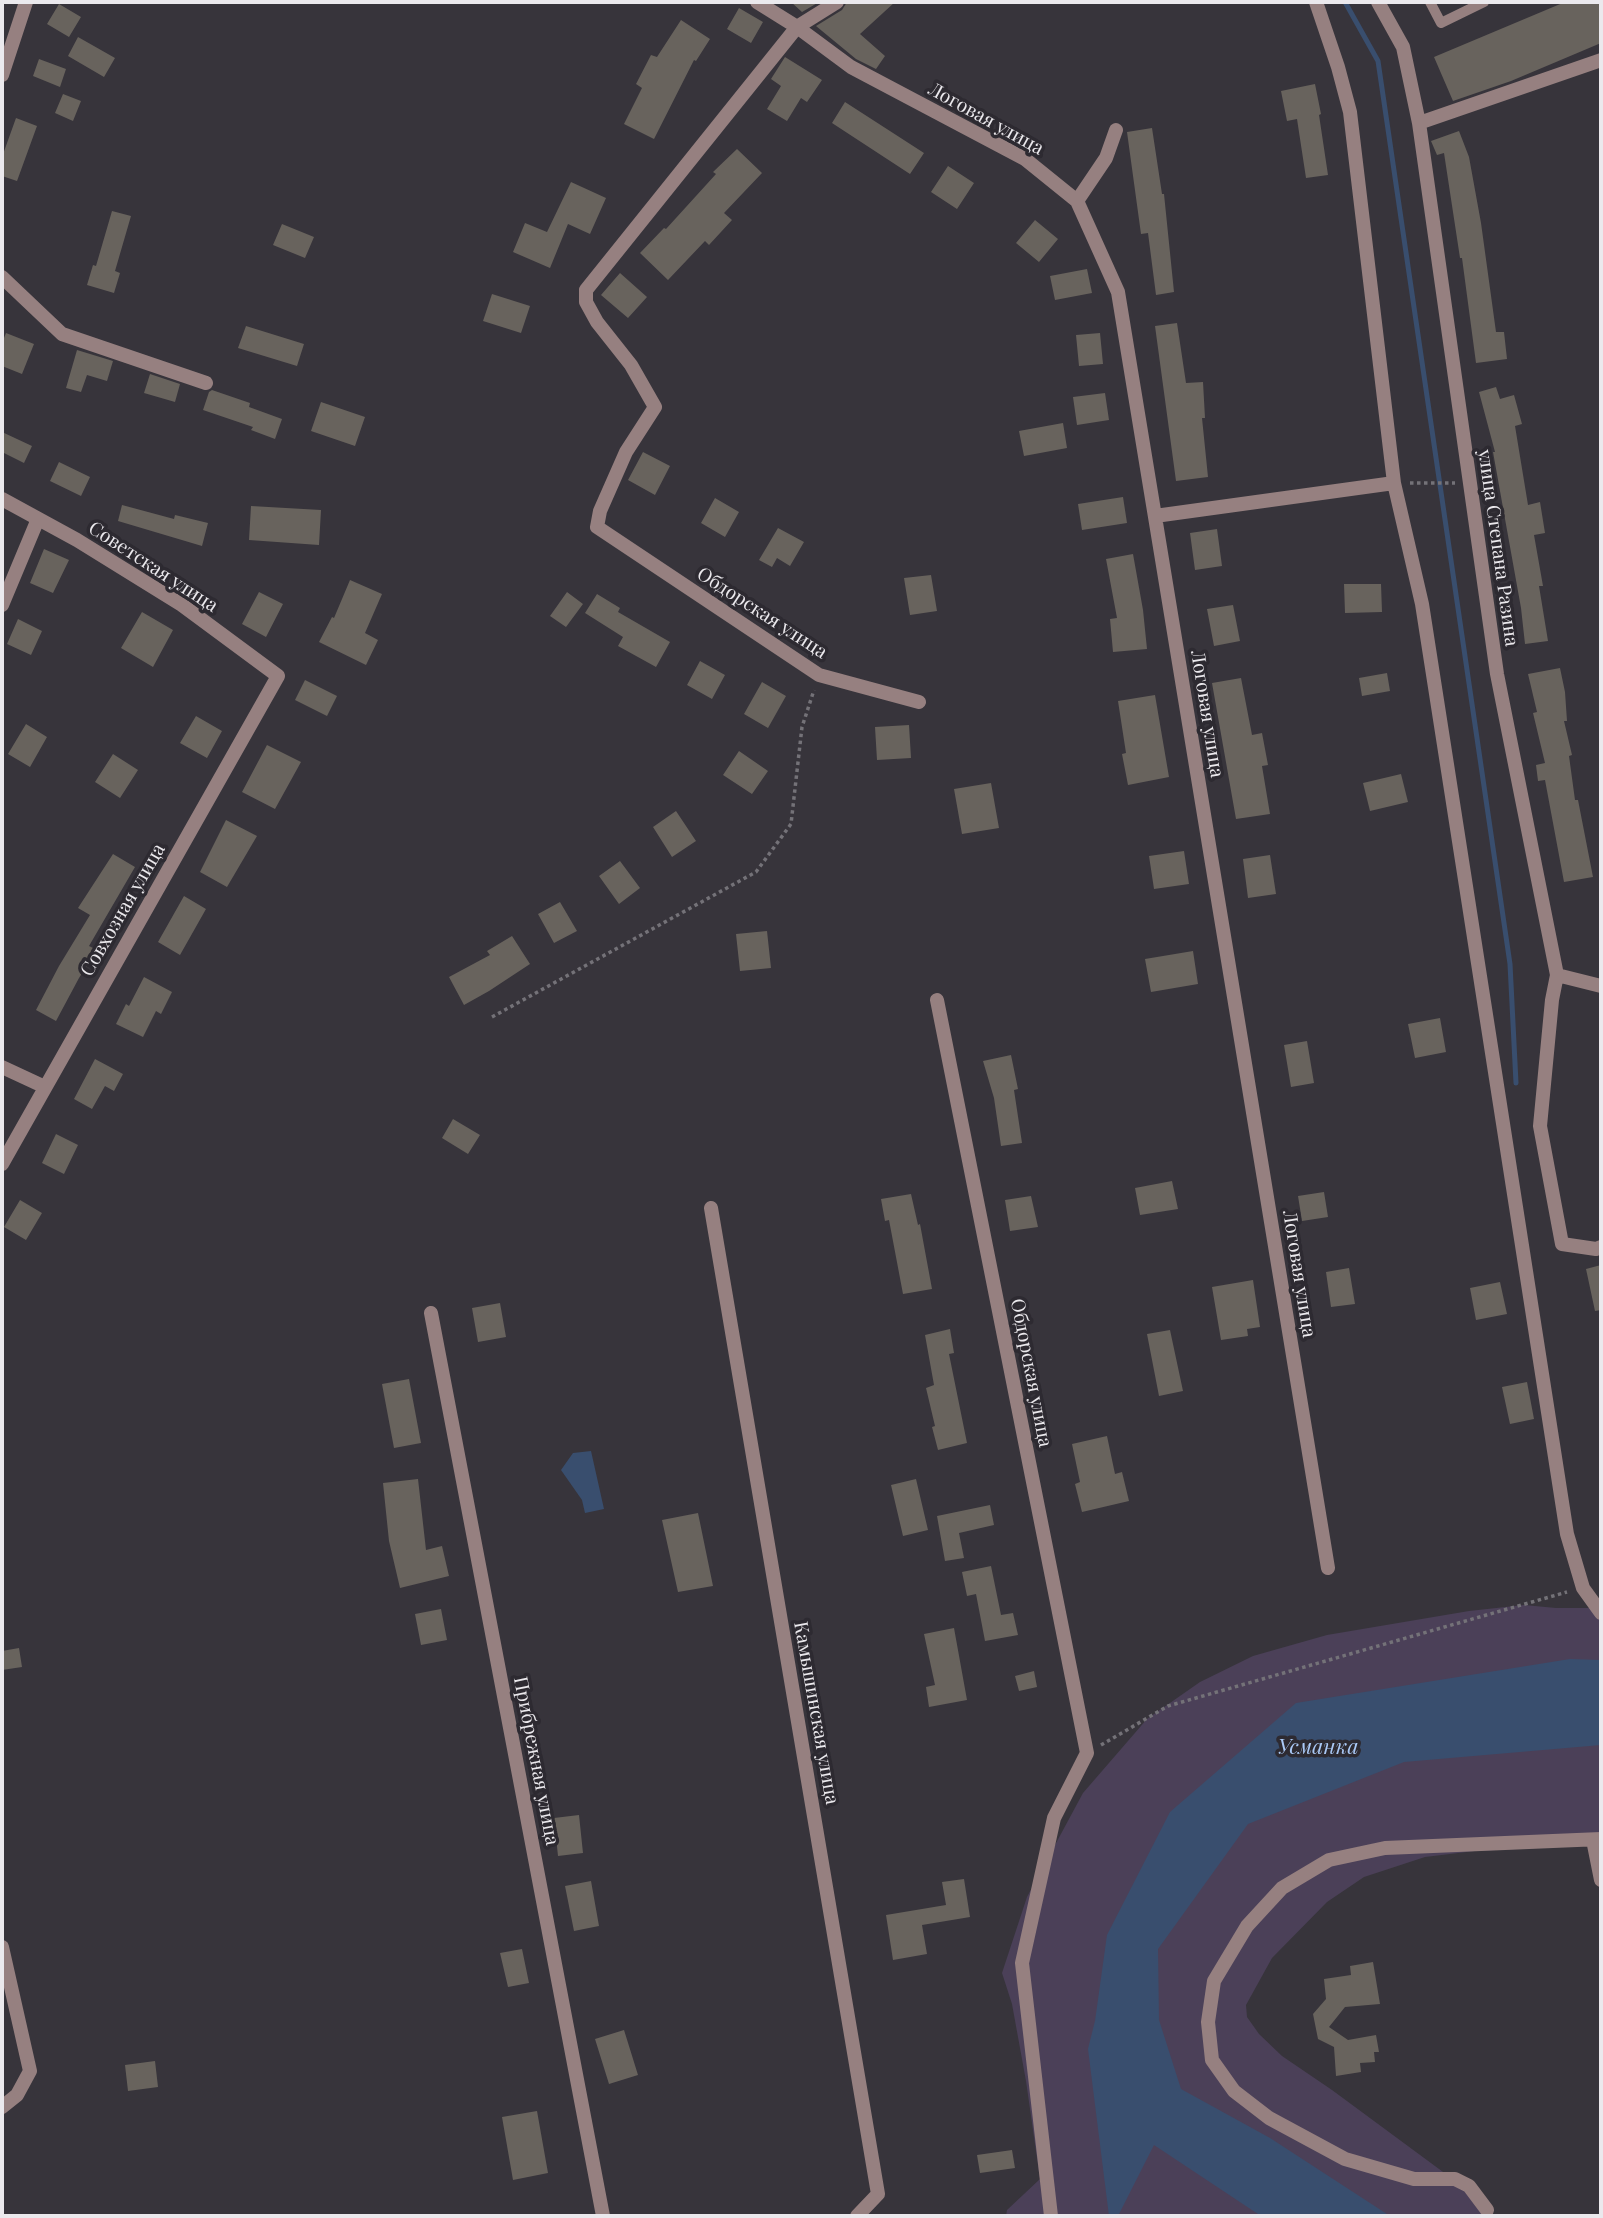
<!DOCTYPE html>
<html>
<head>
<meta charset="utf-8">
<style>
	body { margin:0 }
	#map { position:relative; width:1603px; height:2218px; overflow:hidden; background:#37343b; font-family:"Playfair Display",serif }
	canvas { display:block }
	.frame { position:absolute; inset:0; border:4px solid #ebe9ed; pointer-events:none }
</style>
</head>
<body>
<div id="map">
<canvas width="1603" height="2218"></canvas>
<div class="frame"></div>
</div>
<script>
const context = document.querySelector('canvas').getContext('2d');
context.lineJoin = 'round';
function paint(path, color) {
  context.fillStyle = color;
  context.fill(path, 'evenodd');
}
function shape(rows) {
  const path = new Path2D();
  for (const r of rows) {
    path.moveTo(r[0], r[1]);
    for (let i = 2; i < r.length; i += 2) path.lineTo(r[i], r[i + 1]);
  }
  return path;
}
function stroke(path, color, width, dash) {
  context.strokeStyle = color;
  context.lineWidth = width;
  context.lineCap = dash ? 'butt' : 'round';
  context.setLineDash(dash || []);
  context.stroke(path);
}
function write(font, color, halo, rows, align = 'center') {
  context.font = font + ' "Playfair Display",serif';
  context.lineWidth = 7;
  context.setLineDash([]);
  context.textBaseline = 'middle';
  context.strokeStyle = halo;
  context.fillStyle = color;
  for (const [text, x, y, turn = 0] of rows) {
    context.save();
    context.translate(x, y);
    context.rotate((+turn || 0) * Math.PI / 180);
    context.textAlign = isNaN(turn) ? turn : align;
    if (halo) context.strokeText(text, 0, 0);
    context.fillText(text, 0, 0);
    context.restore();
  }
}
paint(shape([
	[1524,1605,1556,1608,1601,1608,1601,1845,1475,1851,1425,1857,1364,1877,1327,1902,1272,1958,1246,2005,1247,2017,1259,2034,1282,2056,1332,2090,1458,2183,1493,2216,1006,2216,1007,2210,1040,2179,1026,2081,1012,2004,1002,1973,1027,1897,1083,1793,1147,1719,1200,1682,1253,1656,1327,1635,1469,1611]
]), '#4b4058');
paint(shape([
	[591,1451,604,1509,585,1513,582,1500,561,1470,573,1453],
	[1570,1659,1601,1660,1601,1745,1404,1762,1248,1824,1158,1949,1159,2020,1181,2089,1270,2138,1390,2216,1261,2216,1154,2145,1118,2216,1109,2216,1088,2049,1095,2021,1107,1935,1170,1812,1296,1703]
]), '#394e6e');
stroke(shape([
	[1345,2,1378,61,1510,964,1516,1083]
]), '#394e6e', 5);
paint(shape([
	[791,2,819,2,802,12],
	[847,2,895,2,860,34,885,56,876,69,856,59,816,26,842,10],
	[1565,2,1601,2,1601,43,1511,81,1453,101,1434,57],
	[59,4,81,17,69,37,47,24],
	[739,8,763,22,751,43,727,29],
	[681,20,710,39,696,61,694,60,654,139,624,124,642,88,636,84,651,55,657,57],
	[78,37,115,58,104,77,68,56],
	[785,57,822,80,807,102,801,98,787,121,767,109,781,86,771,79],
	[39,59,66,69,60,87,33,76],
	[1315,84,1321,114,1319,115,1328,175,1306,178,1297,119,1287,121,1281,91],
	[63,94,81,101,73,121,55,113],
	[845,102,924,153,910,174,832,123],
	[16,118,37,126,17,181,2,176,2,157],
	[1152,128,1162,194,1164,194,1174,292,1156,295,1148,233,1141,234,1127,132],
	[1459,131,1469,157,1481,223,1496,332,1504,332,1507,359,1476,363,1462,258,1460,258,1444,153,1437,155,1431,141],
	[737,149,762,173,724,213,732,220,709,245,705,241,668,280,640,253,664,228,666,229,716,174,713,172],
	[948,166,974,183,957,209,931,192],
	[571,182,606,198,590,234,568,224,550,268,513,252,525,223,547,232],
	[112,211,131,216,115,271,120,273,114,293,87,285,93,265,96,266],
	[1035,220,1058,239,1039,262,1016,243],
	[282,224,314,237,305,258,273,245],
	[1087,269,1092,293,1055,300,1050,276],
	[620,273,647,297,628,318,601,295],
	[492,294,530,306,521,333,483,321],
	[1177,323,1186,383,1203,382,1205,418,1202,418,1208,477,1176,481,1155,326],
	[246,326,304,344,297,366,238,348],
	[6,333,34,344,22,374,2,366,2,343],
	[1100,333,1103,364,1079,366,1076,335],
	[77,350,113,361,107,381,87,375,81,392,66,388],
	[150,374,180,384,175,402,144,393],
	[1496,387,1500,399,1514,395,1522,424,1515,426,1528,505,1540,502,1545,533,1534,535,1543,586,1539,586,1548,641,1525,644,1521,608,1493,452,1495,452,1479,392],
	[212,390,250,403,249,407,282,419,275,439,251,430,253,427,203,410,209,392],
	[1105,393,1109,420,1077,425,1073,397],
	[321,402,365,417,355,446,311,431],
	[1063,423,1067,448,1024,456,1019,431],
	[2,432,32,446,24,463,2,452],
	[643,452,670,466,655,495,628,480],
	[59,462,90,477,81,496,50,481],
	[1123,497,1127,523,1082,530,1078,504],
	[715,498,739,512,725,537,701,523],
	[122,505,174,519,175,515,208,523,202,546,118,521],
	[251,506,321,510,319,545,249,540],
	[778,528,804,542,790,566,777,558,772,567,759,560],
	[1217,529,1222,566,1195,570,1190,533],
	[44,549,69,560,53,593,30,583],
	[1133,554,1143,610,1147,649,1113,652,1110,619,1117,618,1106,559],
	[931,575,937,611,910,615,904,578],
	[350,580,382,594,365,633,378,640,366,665,319,642,332,617,334,618],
	[1344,584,1381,584,1382,612,1345,613],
	[259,592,283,604,266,637,242,624],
	[567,592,583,604,566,627,550,616],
	[597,594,620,608,618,612,670,642,656,667,618,646,623,637,585,613],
	[1233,605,1240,641,1214,646,1207,609],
	[142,612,173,630,153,667,121,648],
	[18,619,42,631,31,655,7,644],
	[700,661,725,675,712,699,687,685],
	[1560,668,1565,692,1567,721,1564,721,1572,755,1569,756,1575,800,1578,800,1593,877,1564,882,1545,780,1538,781,1536,765,1545,763,1533,713,1537,712,1528,674],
	[1387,673,1390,691,1362,696,1359,678],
	[1241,678,1252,735,1262,733,1268,765,1262,766,1270,814,1236,819,1212,683],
	[305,680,337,696,327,716,295,700],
	[762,682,786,696,768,728,744,714],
	[1155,695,1169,777,1128,785,1122,754,1126,753,1118,701],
	[196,716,222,731,207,758,180,743],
	[26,724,47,737,30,767,8,754],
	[909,725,911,758,877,760,875,727],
	[267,745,301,762,275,809,242,792],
	[739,751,768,771,752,794,723,775],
	[113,754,138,770,120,798,95,782],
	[1401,774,1408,802,1370,811,1363,783],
	[991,783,999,828,962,834,954,789],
	[676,811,696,841,672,857,653,827],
	[226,820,257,836,227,887,200,872],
	[1184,851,1189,884,1154,889,1149,856],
	[113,854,135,867,89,946,97,950,79,978,56,1021,36,1010,59,966,90,915,78,908],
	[1270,855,1276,894,1248,898,1243,859],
	[620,861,640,888,619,904,599,876],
	[184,896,206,909,180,955,158,942],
	[560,902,577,931,554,943,538,914],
	[767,931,771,968,740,971,736,934],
	[512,936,530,964,489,991,464,1005,449,977,490,955,487,951],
	[1193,951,1198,984,1151,992,1145,959],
	[144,977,172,992,161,1014,156,1011,143,1037,116,1024,126,1004,129,1006],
	[1440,1018,1446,1052,1415,1058,1408,1024],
	[1307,1041,1314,1083,1291,1087,1284,1045],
	[1011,1055,1018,1089,1014,1090,1022,1143,1001,1146,994,1098,983,1061],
	[95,1059,123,1074,114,1091,105,1086,92,1109,74,1099],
	[453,1119,480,1135,468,1154,442,1138],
	[56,1134,78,1145,64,1174,42,1163],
	[1172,1181,1178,1209,1140,1215,1135,1188],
	[1324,1192,1328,1217,1302,1221,1298,1196],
	[911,1194,918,1225,920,1224,932,1289,903,1294,889,1220,885,1221,881,1199],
	[1031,1196,1038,1227,1010,1231,1005,1200],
	[20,1200,42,1213,26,1240,4,1227],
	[1601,1265,1601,1310,1595,1311,1586,1269],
	[1349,1268,1355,1304,1331,1307,1326,1272],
	[1253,1280,1260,1327,1247,1329,1248,1336,1221,1340,1212,1287],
	[1500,1282,1507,1314,1476,1320,1470,1288],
	[500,1303,506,1337,478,1342,472,1308],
	[950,1329,954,1353,949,1354,967,1443,938,1450,932,1427,935,1426,926,1388,934,1385,925,1335],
	[1170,1330,1183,1391,1159,1396,1147,1334],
	[409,1379,421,1443,394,1448,382,1384],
	[1527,1382,1534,1419,1510,1424,1502,1387],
	[1107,1436,1115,1474,1122,1472,1129,1501,1082,1512,1075,1484,1080,1482,1072,1444],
	[418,1479,426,1550,442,1546,449,1576,400,1588,389,1541,383,1483],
	[916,1479,928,1530,903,1536,891,1485],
	[990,1505,994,1525,959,1533,964,1558,945,1561,937,1516],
	[698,1513,713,1586,678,1592,662,1520],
	[991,1566,1001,1615,1013,1613,1018,1635,985,1641,976,1594,967,1596,962,1572],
	[441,1609,447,1640,421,1645,415,1614],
	[954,1628,967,1700,929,1707,926,1687,935,1685,924,1634],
	[19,1648,22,1667,2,1670,2,1651],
	[1034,1671,1037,1687,1019,1691,1015,1676],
	[579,1815,583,1853,558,1856,554,1818],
	[964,1879,970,1917,922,1925,927,1954,893,1960,886,1915,946,1905,942,1882],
	[591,1881,599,1926,574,1931,565,1886],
	[522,1949,529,1983,508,1987,500,1953],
	[1373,1962,1380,2004,1345,2007,1329,2027,1348,2040,1376,2035,1379,2052,1374,2052,1375,2062,1360,2063,1361,2072,1336,2076,1334,2047,1318,2039,1313,2014,1326,1999,1324,1979,1351,1975,1350,1966],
	[624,2030,638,2075,609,2084,595,2039],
	[155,2061,158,2087,128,2091,125,2065],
	[537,2111,548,2173,513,2180,502,2117],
	[1012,2150,1015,2168,980,2173,977,2155]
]), '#68635d');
stroke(shape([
	[1410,483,1455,483],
	[492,1017,756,872,791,824,802,727,814,690],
	[1101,1745,1168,1706,1567,1592]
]), '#747278', 3.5, [3.5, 3.5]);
stroke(shape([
	[1430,2,1441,23,1484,2]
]), '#968080', 10);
stroke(shape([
	[757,2,797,27,851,67,1025,159,1077,201,1118,292,1328,1568],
	[837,2,797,27,586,290,586,302,597,322,631,365,655,407,626,452,600,511,597,527,819,675,919,702],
	[1316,2,1338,67,1350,112,1394,483,1422,604,1567,1534,1583,1588,1601,1613],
	[1378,2,1403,47,1419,123,1497,674,1557,975,1552,1000,1540,1126,1562,1244,1596,1249,1601,1247],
	[2,75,26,2],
	[1419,123,1601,60],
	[1077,201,1106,158,1116,130],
	[2,277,62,334,206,383],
	[2,499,77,540,182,605,278,676,2,1164],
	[1155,516,1394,483],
	[2,605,38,519],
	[1557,975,1601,986],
	[937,1000,1087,1753,1054,1818,1022,1963,1051,2216],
	[2,1067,45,1087],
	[711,1208,878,2194,857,2216],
	[431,1313,603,2216],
	[1593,1840,1601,1880],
	[2,1947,30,2071,17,2095,2,2107],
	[1487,2210,1469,2186,1455,2179,1414,2179,1345,2159,1269,2118,1234,2091,1212,2060,1208,2022,1214,1981,1247,1926,1282,1888,1329,1860,1385,1848,1601,1839]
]), '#968080', 14);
write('19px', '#ebe9ed', '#2d2a31', [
	["Логовая улица",986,119,29],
	["улица Степана Разина",1498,548,82],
	["Советская улица",153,567,33],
	["Обдорская улица",762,613,33],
	["Логовая улица",1207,714,81],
	["Совхозная улица",123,910,-60],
	["Логовая улица",1299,1274,81],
	["Обдорская улица",1031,1373,79],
	["Камышинская улица",816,1713,80],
	["Прибрежная улица",536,1761,79]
]);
write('italic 21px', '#aac9f6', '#2d2a31', [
	["Усманка",1318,1747]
]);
</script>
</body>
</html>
